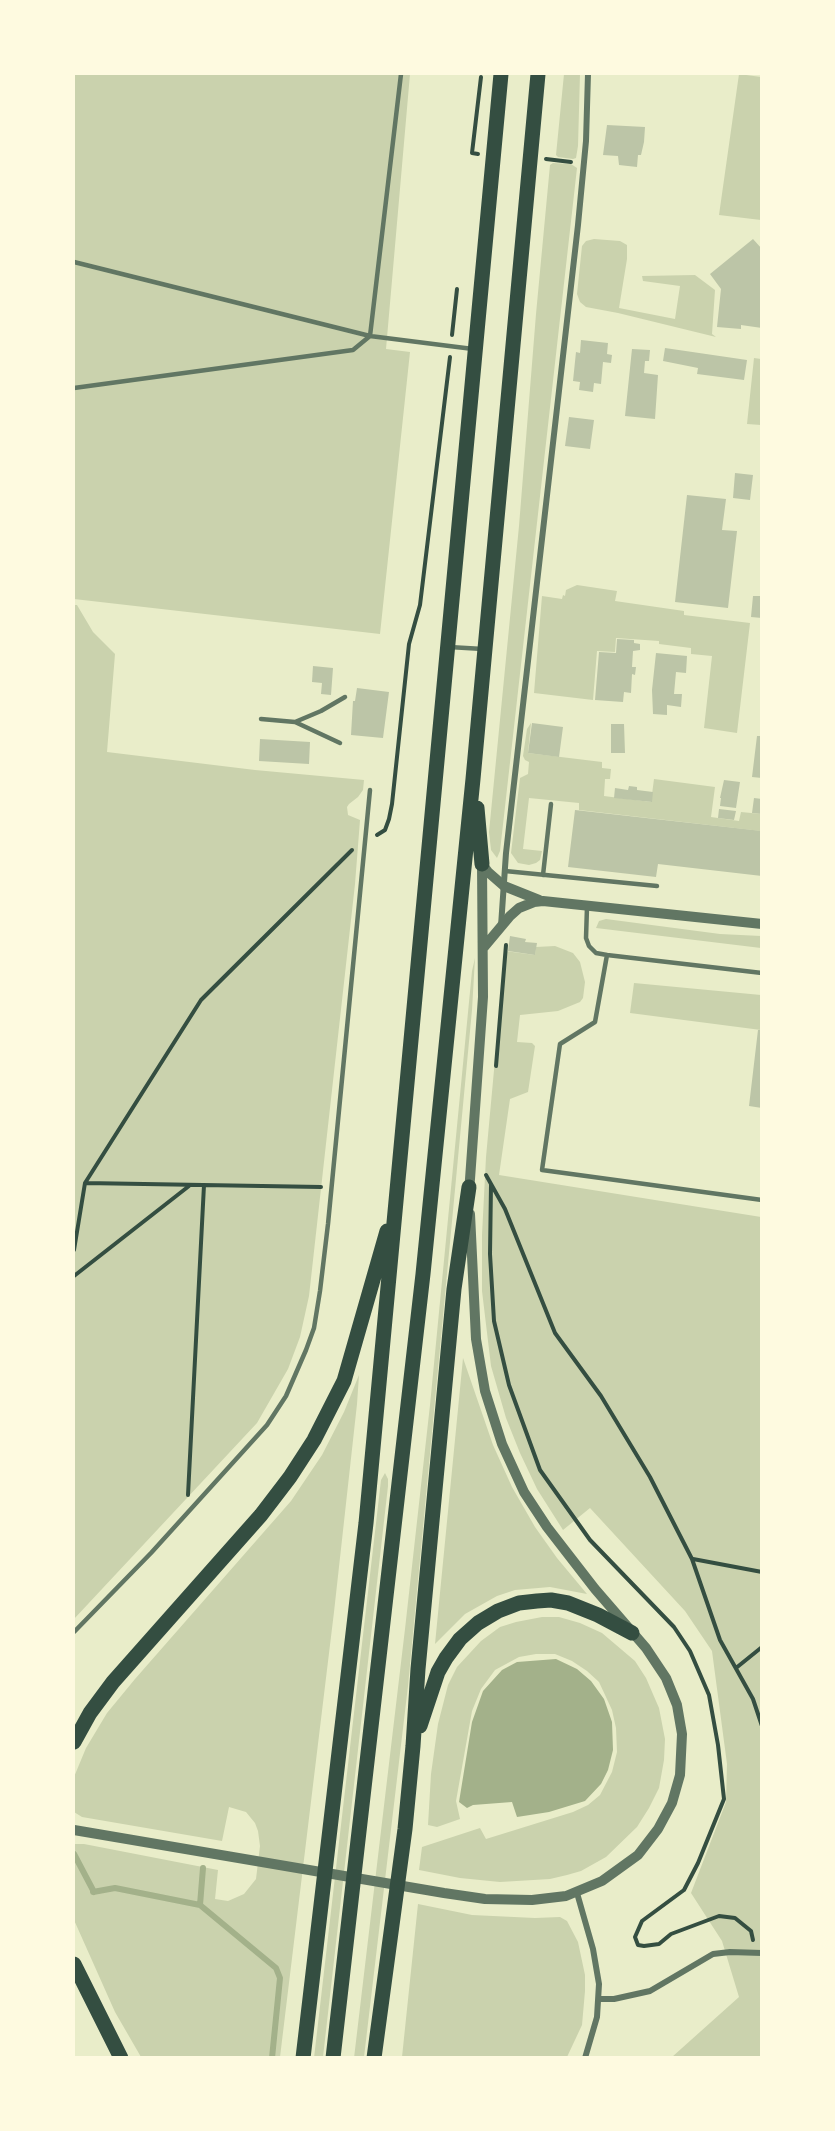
<!DOCTYPE html>
<html>
<head>
<meta charset="utf-8">
<style>
	body { margin:0 }
	#map { position:relative; width:835px; height:2131px; overflow:hidden; background:#e9edc9; font-family:"Noto Sans",sans-serif }
	canvas { display:block }
	.frame { position:absolute; inset:0; border:75px solid #fefae0; pointer-events:none }
</style>
</head>
<body>
<div id="map">
<canvas width="835" height="2131"></canvas>
<div class="frame"></div>
</div>
<script>
const context = document.querySelector('canvas').getContext('2d');
context.lineJoin = 'round';
function paint(path, color) {
  context.fillStyle = color;
  context.fill(path, 'evenodd');
}
function shape(rows) {
  const path = new Path2D();
  for (const r of rows) {
    path.moveTo(r[0], r[1]);
    for (let i = 2; i < r.length; i += 2) path.lineTo(r[i], r[i + 1]);
  }
  return path;
}
function stroke(path, color, width, dash) {
  context.strokeStyle = color;
  context.lineWidth = width;
  context.lineCap = dash ? 'butt' : 'round';
  context.setLineDash(dash || []);
  context.stroke(path);
}
paint(shape([
	[74,74,410,74,386,349,410,352,380,634,74,599],
	[564,74,580,74,578,146,576,158,573,159,558,157,556,155],
	[739,74,761,77,761,220,719,215],
	[553,163,571,164,577,168,500,851,497,858,491,850,489,832,519,526,536,314,550,165],
	[594,239,620,241,627,245,627,259,619,308,675,319,680,286,643,281,642,276,695,275,715,290,712,334,716,337,618,313,586,307,580,302,577,294,582,246,586,241],
	[754,358,761,359,761,425,747,424],
	[577,585,617,591,615,601,684,611,684,615,750,623,737,733,704,728,712,656,691,654,691,648,659,644,659,641,616,638,615,652,597,651,593,700,534,693,542,596,562,599,563,595,565,596,566,590],
	[74,605,77,605,93,632,115,654,107,752,255,770,364,780,363,790,358,797,349,804,347,807,348,815,360,820,355,884,309,1296,300,1337,288,1369,257,1423,74,1619],
	[531,723,528,753,602,762,602,768,611,769,610,779,605,779,604,796,651,802,654,779,715,787,711,817,739,821,741,812,761,814,761,831,579,810,579,803,529,798,523,849,542,851,540,860,536,863,529,865,518,863,511,853,520,778,528,774,529,762,525,760,523,756,527,729],
	[606,919,720,934,761,936,761,948,596,928,599,921],
	[555,946,573,953,580,962,585,982,583,998,580,1002,558,1011,520,1015,517,1042,532,1043,535,1046,528,1092,510,1099,499,1175,761,1217,761,2057,672,2057,739,1997,722,1941,691,1893,726,1802,727,1764,712,1651,685,1611,590,1508,563,1530,537,1489,520,1453,506,1418,491,1366,482,1291,482,1235,486,1157,505,951,535,955,536,947],
	[475,958,472,1010,408,1686,364,2057,354,2058,405,1629,430,1405,472,971],
	[634,983,761,995,761,1030,630,1013],
	[463,1358,493,1445,512,1487,535,1527,557,1558,587,1594,550,1587,515,1590,497,1596,465,1614,435,1644],
	[359,1375,357,1404,334,1612,280,2057,141,2057,115,2012,74,1920,74,1844,84,1844,218,1870,215,1899,228,1901,244,1894,256,1879,260,1846,258,1831,255,1823,246,1812,229,1807,222,1841,82,1817,74,1812,74,1777,86,1748,107,1713,135,1679,291,1501,322,1455,344,1412],
	[385,1473,388,1479,388,1486,323,2057,314,2058,381,1480],
	[542,1617,559,1617,580,1623,602,1633,635,1661,646,1678,659,1708,665,1739,664,1760,659,1788,649,1808,637,1827,606,1857,581,1871,567,1875,550,1879,500,1882,460,1878,419,1870,422,1847,480,1828,486,1839,573,1812,588,1805,600,1795,612,1772,617,1752,616,1728,612,1710,599,1682,587,1671,572,1661,555,1654,536,1654,519,1657,495,1670,481,1689,472,1711,456,1801,460,1819,437,1827,428,1825,431,1774,438,1724,448,1685,457,1667,481,1641,500,1627,516,1622],
	[418,1904,472,1915,535,1918,560,1917,567,1921,578,1942,585,1975,585,1991,582,2025,567,2057,402,2057]
]), '#cad2ad');
paint(shape([
	[556,1659,577,1669,591,1681,604,1699,612,1722,613,1750,608,1770,601,1784,585,1801,549,1812,517,1817,512,1802,473,1805,467,1808,459,1802,472,1722,483,1691,502,1670,517,1662]
]), '#a3b18a');
stroke(shape([
	[74,1854,94,1892],
	[93,1892,115,1888,200,1905,276,1968,280,1978,272,2058],
	[200,1905,203,1868]
]), '#a3b18a', 6);
paint(shape([
	[607,125,645,127,644,142,641,155,638,155,637,167,619,165,618,156,603,155],
	[753,239,762,249,762,328,741,325,741,329,717,327,721,289,710,274],
	[581,340,608,343,607,354,612,355,611,363,603,362,601,384,594,383,593,392,579,390,580,382,573,381,576,352,580,353],
	[665,348,747,360,744,380,697,374,698,368,663,361],
	[632,349,650,350,649,361,645,361,644,373,658,375,655,419,625,416],
	[569,417,594,420,590,449,565,446],
	[735,473,753,475,750,500,733,498],
	[687,495,726,499,722,530,737,531,728,608,675,602],
	[753,596,762,596,762,618,751,617],
	[617,639,634,640,634,643,640,644,640,650,633,651,632,667,636,667,635,675,632,674,631,693,624,692,623,702,595,700,599,652,616,653],
	[656,653,687,656,686,673,676,672,674,694,682,694,681,707,667,705,667,715,653,714,652,690],
	[313,666,333,668,331,695,321,694,322,683,312,682],
	[357,688,389,692,383,738,351,735,353,701,355,701],
	[532,723,563,727,559,757,528,753],
	[611,724,624,724,625,753,611,753],
	[757,736,762,736,762,778,752,777],
	[260,739,310,742,309,764,259,761],
	[724,780,740,782,736,808,720,806,721,798,720,798],
	[629,786,637,787,637,790,653,792,652,802,614,798,615,788,628,790],
	[754,798,762,799,762,814,752,813],
	[719,809,736,811,734,820,718,818],
	[575,810,762,831,762,876,658,864,656,877,568,867],
	[510,936,526,939,525,942,537,943,535,955,508,951],
	[758,1030,762,1030,762,1108,749,1106]
]), '#bcc5a7');
stroke(shape([
	[478,154,472,153,481,77],
	[546,159,571,162],
	[452,335,457,289],
	[377,835,385,830,389,819,392,804,409,644,420,605,450,357],
	[496,1066,506,945],
	[486,1175,505,1209,555,1333,601,1396,650,1477,692,1559,720,1640,753,1699,762,1726],
	[85,1183,321,1187],
	[491,1185,490,1254,494,1321,509,1385,540,1470,590,1540,674,1627,690,1651,709,1695,718,1745,724,1799,698,1863,684,1890,642,1921,635,1937,638,1945,644,1946,659,1944,671,1934,719,1916,735,1918,751,1931,753,1940],
	[74,1250,85,1183,201,1000,352,850],
	[74,1276,189,1186],
	[188,1495,204,1185],
	[693,1559,762,1572],
	[736,1668,762,1647]
]), '#344e41', 4);
stroke(shape([
	[74,262,370,336,473,349],
	[74,388,353,350,370,336,401,74],
	[449,647,483,649],
	[261,719,295,722,321,711,345,697],
	[295,722,340,743],
	[505,871,657,886],
	[543,875,551,804],
	[587,907,586,938,589,946,596,953,607,955,595,1022,560,1044,542,1170,762,1200],
	[607,955,762,973],
	[74,1632,151,1553,267,1425,286,1396,306,1350,314,1328,320,1291,328,1224,370,790]
]), '#617663', 4.5);
stroke(shape([
	[501,926,506,853,578,225,586,141,588,74],
	[577,1893,593,1949,599,1984,597,2017,585,2058],
	[599,1999,614,1999,650,1991,713,1954,730,1952,762,1953]
]), '#617663', 6);
stroke(shape([
	[482,864,488,872,504,886,539,900],
	[484,947,510,916,519,908,534,902,543,901,762,924],
	[469,1193,483,997,482,864],
	[74,1830,444,1893,485,1899,532,1900,566,1896,602,1881,638,1855,658,1829,672,1803,680,1775,682,1734,677,1705,666,1678,646,1648,595,1589,547,1527,524,1492,502,1444,485,1391,476,1339,470,1214]
]), '#617663', 10);
stroke(shape([
	[477,808,482,864],
	[420,1726,438,1672,446,1658,460,1639,478,1623,498,1611,519,1603,537,1601,551,1600,568,1603,598,1615,632,1633],
	[74,1742,90,1713,113,1682,261,1515,290,1477,314,1440,344,1381,387,1231],
	[74,1964,121,2058],
	[303,2058,366,1523,501,74],
	[333,2058,423,1274,473,779,538,74],
	[374,2058,405,1829,413,1746,418,1669,454,1289,469,1187]
]), '#344e41', 15);
</script>
</body>
</html>
